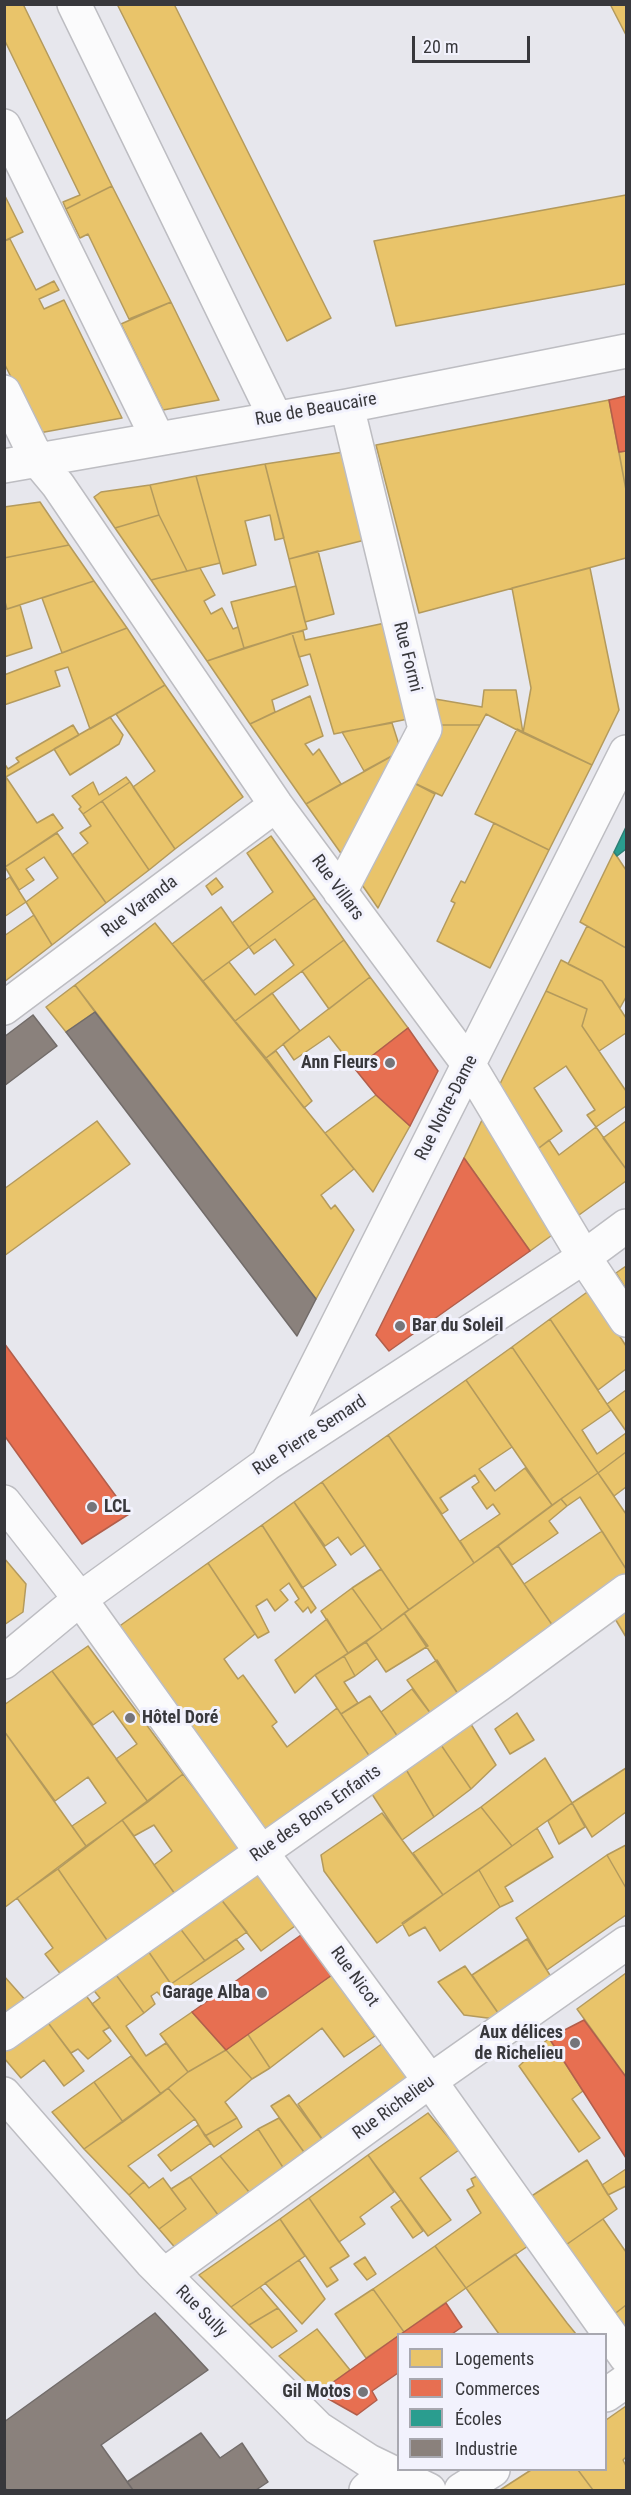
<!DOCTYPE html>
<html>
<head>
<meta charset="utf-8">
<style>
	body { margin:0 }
	#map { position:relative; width:631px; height:2495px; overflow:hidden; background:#e7e7ed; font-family:"Roboto Condensed",sans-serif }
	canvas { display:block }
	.frame { position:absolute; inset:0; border:6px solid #38383c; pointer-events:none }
	.legend { position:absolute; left:397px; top:2333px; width:210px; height:138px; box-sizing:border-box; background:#f2f2fd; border:2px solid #a8a8b0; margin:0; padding:8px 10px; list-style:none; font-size:18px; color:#38383c }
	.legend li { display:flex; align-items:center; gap:12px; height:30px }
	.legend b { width:30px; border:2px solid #a8a8b0 }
	.scale { position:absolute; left:412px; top:36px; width:118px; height:27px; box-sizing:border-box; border:3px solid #38383c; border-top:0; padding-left:8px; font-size:18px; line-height:21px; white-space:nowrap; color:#38383c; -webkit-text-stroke:4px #f2f2fd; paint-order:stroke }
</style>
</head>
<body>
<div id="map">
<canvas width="631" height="2495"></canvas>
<div class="frame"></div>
<ul class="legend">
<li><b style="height:16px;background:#e9c46a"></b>Logements</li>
<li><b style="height:16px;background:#e76f51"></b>Commerces</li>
<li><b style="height:16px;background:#2a9d8f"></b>Écoles</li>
<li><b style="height:16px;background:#8a817c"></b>Industrie</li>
</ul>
<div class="scale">20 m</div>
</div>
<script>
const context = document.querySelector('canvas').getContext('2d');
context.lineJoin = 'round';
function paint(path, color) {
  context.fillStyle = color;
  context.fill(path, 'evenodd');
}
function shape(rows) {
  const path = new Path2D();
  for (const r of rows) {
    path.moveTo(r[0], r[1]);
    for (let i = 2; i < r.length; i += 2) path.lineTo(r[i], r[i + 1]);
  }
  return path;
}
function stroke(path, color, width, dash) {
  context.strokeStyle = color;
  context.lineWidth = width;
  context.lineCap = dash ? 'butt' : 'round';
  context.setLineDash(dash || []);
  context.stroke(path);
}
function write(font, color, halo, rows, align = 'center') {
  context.font = font + ' "Roboto Condensed",sans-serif';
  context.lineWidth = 6;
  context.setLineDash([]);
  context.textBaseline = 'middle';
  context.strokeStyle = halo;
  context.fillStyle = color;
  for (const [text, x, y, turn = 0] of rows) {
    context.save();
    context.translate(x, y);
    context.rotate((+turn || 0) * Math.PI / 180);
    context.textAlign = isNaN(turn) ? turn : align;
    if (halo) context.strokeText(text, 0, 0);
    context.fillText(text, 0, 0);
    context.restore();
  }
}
const homes = shape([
	[4,4,23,4,112,186,66,209,63,202,80,195,4,39,4,4],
	[117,4,174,4,331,318,287,341,117,4],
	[610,4,626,4,626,35,610,4],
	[112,186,171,302,129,319,88,234,80,238,66,209,112,186],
	[4,194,23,232,4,241,4,194],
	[626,195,626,284,396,326,374,241,626,195],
	[10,239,36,290,54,281,59,290,39,299,44,309,64,300,122,418,39,433,4,363,4,241,10,239],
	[171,302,219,400,163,410,121,324,171,302],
	[609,400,626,490,626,558,419,613,376,445,609,400],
	[626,451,626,490,619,452,626,451],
	[344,452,365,540,289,559,265,464,344,452],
	[265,464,284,538,275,540,270,515,245,521,256,565,223,574,196,476,265,464],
	[196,476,220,563,187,571,159,515,150,485,196,476],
	[150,485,159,515,115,528,94,497,101,492,150,485],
	[40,502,69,545,4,558,4,507,40,502],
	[159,515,187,571,151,580,115,528,159,515],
	[69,545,94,581,7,609,4,598,4,558,69,545],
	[318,551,334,614,305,622,289,559,318,551],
	[200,568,215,595,204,601,211,614,222,608,233,629,238,627,244,648,207,661,151,580,200,568],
	[590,568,619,710,592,765,523,733,531,688,512,588,590,568],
	[94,581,127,628,62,653,42,598,94,581],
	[296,586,307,629,244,648,231,602,296,586],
	[20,605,32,648,4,657,4,610,20,605],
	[385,623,408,719,334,734,310,654,299,657,292,633,303,631,305,640,385,623],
	[127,628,165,685,90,729,68,667,55,671,60,686,4,705,4,675,127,628],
	[292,633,308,685,272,700,275,712,250,724,207,661,292,633],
	[165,685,243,797,175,849,133,787,155,771,116,714,165,685],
	[484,690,516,690,523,733,486,714,480,725,440,725,435,699,482,707,484,690],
	[310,696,323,736,305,744,313,755,319,749,341,784,306,804,250,724,310,696],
	[110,717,123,735,119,744,70,775,54,749,110,717],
	[392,723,401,751,364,771,342,732,392,723],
	[73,725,79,735,4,778,4,763,8,769,19,762,16,758,73,725],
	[440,725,480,725,442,796,410,781,440,725],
	[517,729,592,765,549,850,475,814,517,729],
	[401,751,345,859,306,804,401,751],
	[6,777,37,823,53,814,63,828,5,867,6,777],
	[126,777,130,782,83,814,79,809,81,807,72,796,93,782,99,795,126,777],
	[410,781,435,794,378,908,358,879,410,781],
	[130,782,175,849,149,870,102,801,130,782],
	[102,801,149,870,106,903,72,855,88,843,80,833,91,826,83,814,102,801],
	[494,823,549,850,490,968,437,941,455,903,451,901,461,881,465,883,494,823],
	[57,833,106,903,52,945,26,902,58,878,44,857,26,869,34,880,19,890,5,867,57,833],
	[271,836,315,898,249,947,232,923,273,892,247,853,271,836],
	[614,852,626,870,626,948,580,922,614,852],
	[10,877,26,902,4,917,4,881,10,877],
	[216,878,223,887,212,895,206,886,216,878],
	[315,898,344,940,235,1021,203,981,229,962,255,995,294,965,275,939,254,954,249,947,315,898],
	[221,907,249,947,203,981,172,944,221,907],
	[34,915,52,945,4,982,4,936,34,915],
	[155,923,354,1169,321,1195,331,1209,335,1205,354,1230,316,1299,75,985,155,923],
	[587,926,626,948,626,997,620,1008,602,981,568,964,587,926],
	[344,940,370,977,329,1009,302,971,344,940],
	[561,960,602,981,626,1018,626,1033,599,1051,582,1026,587,1009,546,991,561,960],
	[370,977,408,1028,355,1069,329,1036,294,1060,283,1044,370,977],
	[75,985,95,1012,66,1032,46,1007,75,985],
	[546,991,587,1009,582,1026,626,1091,626,1106,596,1127,587,1115,595,1110,566,1066,534,1088,562,1131,535,1151,496,1092,546,991],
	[272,993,300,1031,266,1058,235,1021,272,993],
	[276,1051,312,1101,304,1108,266,1058,276,1051],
	[376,1095,410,1126,373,1192,325,1133,376,1095],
	[482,1120,555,1233,530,1251,464,1158,482,1120],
	[97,1121,130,1164,4,1256,4,1189,97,1121],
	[626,1121,626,1169,603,1138,626,1121],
	[596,1127,626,1169,626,1181,579,1215,535,1151,549,1140,559,1155,596,1127],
	[626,1266,626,1289,616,1273,626,1266],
	[590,1290,626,1346,626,1369,598,1390,550,1319,590,1290],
	[550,1319,611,1410,582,1430,597,1454,626,1433,626,1452,598,1473,512,1347,550,1319],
	[512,1347,598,1473,552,1505,466,1380,512,1347],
	[466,1380,512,1447,479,1469,495,1491,525,1468,552,1505,474,1563,460,1541,500,1514,493,1504,487,1509,472,1487,479,1482,475,1475,440,1498,448,1510,442,1514,388,1435,466,1380],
	[626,1390,626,1431,607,1404,626,1390],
	[388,1435,474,1563,409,1610,322,1482,388,1435],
	[626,1452,626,1487,614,1496,598,1473,626,1452],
	[598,1473,626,1514,626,1569,580,1497,567,1506,561,1499,598,1473],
	[322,1482,365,1545,351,1555,338,1537,325,1546,294,1502,322,1482],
	[561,1499,567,1506,549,1521,558,1533,512,1565,498,1546,561,1499],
	[294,1502,336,1565,302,1588,262,1525,294,1502],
	[262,1525,316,1608,311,1613,308,1607,303,1612,295,1602,299,1599,289,1583,280,1590,288,1600,275,1611,267,1599,256,1606,269,1632,258,1638,208,1563,262,1525],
	[602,1531,626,1569,626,1575,555,1629,524,1584,602,1531],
	[498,1546,555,1629,458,1694,404,1613,498,1546],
	[4,1558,26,1584,23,1612,4,1625,4,1558],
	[208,1563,255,1634,224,1659,238,1679,243,1675,277,1722,272,1726,287,1747,337,1708,370,1757,263,1834,114,1630,208,1563],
	[381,1569,409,1610,382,1630,352,1588,381,1569],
	[352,1588,382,1630,348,1653,321,1611,352,1588],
	[626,1607,626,1637,614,1617,626,1607],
	[404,1613,428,1646,386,1672,366,1642,404,1613],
	[327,1619,348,1653,315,1675,295,1693,275,1660,327,1619],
	[366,1642,377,1659,355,1676,344,1656,366,1642],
	[88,1646,183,1774,148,1802,116,1759,137,1744,113,1711,93,1725,52,1671,88,1646],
	[344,1656,355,1676,344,1682,358,1703,341,1714,315,1675,344,1656],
	[437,1660,458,1694,431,1714,407,1680,437,1660],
	[52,1671,148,1802,86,1846,72,1826,106,1803,88,1777,55,1801,4,1731,4,1705,52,1671],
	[412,1689,431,1714,398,1737,381,1712,412,1689],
	[370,1696,398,1737,370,1757,341,1714,370,1696],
	[517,1713,534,1740,510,1754,495,1729,517,1713],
	[469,1721,496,1765,471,1789,439,1742,469,1721],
	[4,1731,86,1846,4,1908,4,1731],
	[439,1742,471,1789,434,1817,404,1766,439,1742],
	[545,1758,572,1803,512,1846,481,1807,545,1758],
	[404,1766,434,1817,402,1840,370,1791,404,1766],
	[626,1768,626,1812,592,1837,572,1803,626,1768],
	[183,1774,242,1849,175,1894,154,1865,172,1851,154,1825,134,1836,122,1820,183,1774],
	[572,1803,585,1827,559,1844,548,1821,572,1803],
	[481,1807,512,1846,443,1895,413,1853,481,1807],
	[382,1813,443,1895,377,1943,324,1871,321,1855,382,1813],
	[122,1820,175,1894,109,1943,58,1869,122,1820],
	[537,1828,553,1857,505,1887,513,1901,500,1907,479,1870,537,1828],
	[626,1845,626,1888,607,1855,626,1845],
	[607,1855,626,1888,626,1915,547,1970,516,1918,607,1855],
	[58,1869,109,1943,62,1976,45,1954,53,1948,17,1898,58,1869],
	[479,1870,500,1907,440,1951,425,1927,409,1936,402,1923,479,1870],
	[256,1873,295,1926,261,1951,220,1898,256,1873],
	[220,1898,247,1932,205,1961,179,1927,220,1898],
	[179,1927,205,1961,171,1984,146,1948,179,1927],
	[236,1939,244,1949,178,1993,175,1990,171,1984,236,1939],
	[527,1939,555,1983,503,2020,472,1975,527,1939],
	[146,1948,175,1990,163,1998,157,1992,151,1996,155,2004,144,2013,114,1972,146,1948],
	[465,1966,503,2020,464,2015,438,1982,465,1966],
	[114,1972,144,2013,126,2026,146,2056,166,2043,188,2072,161,2094,92,2004,100,1998,91,1987,114,1972],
	[626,1973,626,2077,577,2009,626,1973],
	[332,1975,375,2036,344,2057,322,2028,270,2068,247,2033,332,1975],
	[4,1976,27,2002,4,2018,4,1976],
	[84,1993,110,2027,103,2031,111,2041,88,2059,78,2049,71,2053,46,2020,84,1993],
	[192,2012,226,2050,188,2072,160,2034,192,2012],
	[46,2020,84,2071,64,2086,44,2060,21,2078,4,2058,4,2051,46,2020],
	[247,2033,270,2068,252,2079,226,2050,247,2033],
	[549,2038,583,2091,572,2099,600,2138,579,2152,519,2066,549,2038],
	[383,2043,411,2082,327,2146,298,2104,383,2043],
	[226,2050,252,2079,225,2102,237,2118,205,2136,195,2119,168,2088,188,2072,226,2050],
	[131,2056,161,2094,123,2122,94,2082,131,2056],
	[94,2082,123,2122,84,2149,52,2112,94,2082],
	[168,2088,195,2119,128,2166,144,2182,129,2195,84,2149,168,2088],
	[289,2095,327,2146,309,2159,271,2106,289,2095],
	[428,2113,459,2150,420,2178,451,2220,428,2236,368,2155,428,2113],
	[237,2118,242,2127,214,2147,205,2136,237,2118],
	[279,2118,309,2159,286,2172,258,2129,279,2118],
	[198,2125,211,2143,171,2171,158,2155,198,2125],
	[258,2129,286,2172,253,2197,220,2156,258,2129],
	[368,2155,394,2192,360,2217,365,2224,339,2242,309,2198,368,2155],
	[220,2156,253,2197,221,2219,190,2177,220,2156],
	[587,2160,617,2209,563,2247,527,2199,587,2160],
	[626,2169,626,2186,608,2195,602,2185,626,2169],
	[477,2176,528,2246,466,2288,435,2246,481,2213,467,2190,474,2186,471,2179,477,2176],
	[190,2177,221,2219,178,2251,159,2229,186,2209,171,2189,190,2177],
	[163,2178,186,2209,159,2229,129,2195,144,2182,149,2188,163,2178],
	[309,2198,349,2256,330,2268,338,2280,327,2287,280,2219,309,2198],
	[401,2200,423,2231,413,2238,391,2207,401,2200],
	[280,2219,305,2256,231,2307,199,2275,280,2219],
	[603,2219,626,2252,626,2305,612,2316,563,2247,603,2219],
	[435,2246,466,2288,404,2332,373,2289,435,2246],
	[515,2254,567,2323,576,2334,499,2334,466,2288,515,2254],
	[365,2257,376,2274,367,2280,354,2264,365,2257],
	[299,2260,325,2299,302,2324,265,2283,299,2260],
	[260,2287,278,2308,249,2325,231,2307,260,2287],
	[373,2289,404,2332,366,2358,335,2314,373,2289],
	[626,2305,626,2334,612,2316,626,2305],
	[278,2308,297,2331,272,2348,249,2325,278,2308],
	[317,2329,350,2370,318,2393,279,2356,317,2329],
	[626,2406,626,2457,623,2460,626,2466,626,2490,593,2490,578,2470,606,2470,606,2420,626,2406],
	[531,2470,578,2470,593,2490,500,2490,531,2470]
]);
paint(homes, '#e9c46a');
stroke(homes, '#b49a5c', 1.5);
const shops = shape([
	[626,396,626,451,619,452,609,400,626,396],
	[408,1028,438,1071,410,1126,376,1095,355,1069,408,1028],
	[464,1158,530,1251,389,1351,376,1335,464,1158],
	[4,1343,129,1514,82,1544,4,1435,4,1343],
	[301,1935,332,1975,226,2050,192,2012,301,1935],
	[584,2020,626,2077,626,2158,549,2038,584,2020],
	[446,2303,462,2327,452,2334,401,2334,446,2303],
	[398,2336,398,2373,372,2391,377,2400,357,2415,318,2393,398,2336]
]);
paint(shops, '#e76f51');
stroke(shops, '#b25e4b', 1.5);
const schools = shape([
	[626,827,626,849,617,856,614,852,626,827]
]);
paint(schools, '#2a9d8f');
stroke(schools, '#2e7f76', 1.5);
const industry = shape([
	[95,1012,316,1299,297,1336,66,1032,95,1012],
	[33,1015,57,1046,4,1086,4,1037,33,1015],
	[155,2313,208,2370,101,2445,133,2490,7,2490,4,2487,4,2422,155,2313],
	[201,2433,220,2458,242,2443,268,2482,256,2490,133,2490,127,2482,201,2433]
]);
paint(industry, '#8a817c');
stroke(industry, '#716b69', 1.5);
const minor = shape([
	[74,4,275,417],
	[4,126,158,439],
	[4,392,38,461,58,485,276,805,469,1065,584,1257,626,1320],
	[4,466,347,406,626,351],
	[340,892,425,729,347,406],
	[4,1008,276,805],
	[267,1464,626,752],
	[4,1502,80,1599,262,1853,430,2081,626,2357],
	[4,1662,80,1599,267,1464,584,1257,626,1226],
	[4,2034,498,1685,626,1591],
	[164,2275,430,2081,626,1943],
	[606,2395,626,2381],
	[366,2490,387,2471],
	[461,2490,493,2470]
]);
const major = shape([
	[4,2094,151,2262,318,2428,369,2461,429,2490]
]);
stroke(minor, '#bdbdc2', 36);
stroke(major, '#bdbdc2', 36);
stroke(minor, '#fbfbfc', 33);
stroke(major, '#fbfbfc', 33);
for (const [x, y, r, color] of [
	[390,1063,6,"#75757a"],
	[400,1326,6,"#75757a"],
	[92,1507,6,"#75757a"],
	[130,1718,6,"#75757a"],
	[262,1993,6,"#75757a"],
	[575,2043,6,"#75757a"],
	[363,2392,6,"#75757a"]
]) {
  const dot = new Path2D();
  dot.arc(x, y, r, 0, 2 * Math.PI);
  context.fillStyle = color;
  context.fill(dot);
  stroke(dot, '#f2f2fd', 2);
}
write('18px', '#38383c', '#f2f2fd', [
	["Rue de Beaucaire",316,410,-10],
	["Rue Formi",407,657,76],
	["Rue Villars",337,888,54],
	["Rue Varanda",140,907,-37],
	["Rue Notre-Dame",447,1108,-63],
	["Rue Pierre Semard",310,1436,-33],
	["Rue des Bons Enfants",316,1814,-35],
	["Rue Nicot",354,1977,54],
	["Rue Richelieu",394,2108,-36],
	["Rue Sully",201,2312,45]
]);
write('bold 18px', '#38383c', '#f2f2fd', [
	["Ann Fleurs",378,1063],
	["Bar du Soleil",412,1326,"left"],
	["LCL",104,1507,"left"],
	["Hôtel Doré",142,1718,"left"],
	["Garage Alba",250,1993],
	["Aux délices",563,2033],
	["de Richelieu",563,2054],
	["Gil Motos",351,2392]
], 'right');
</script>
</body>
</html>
